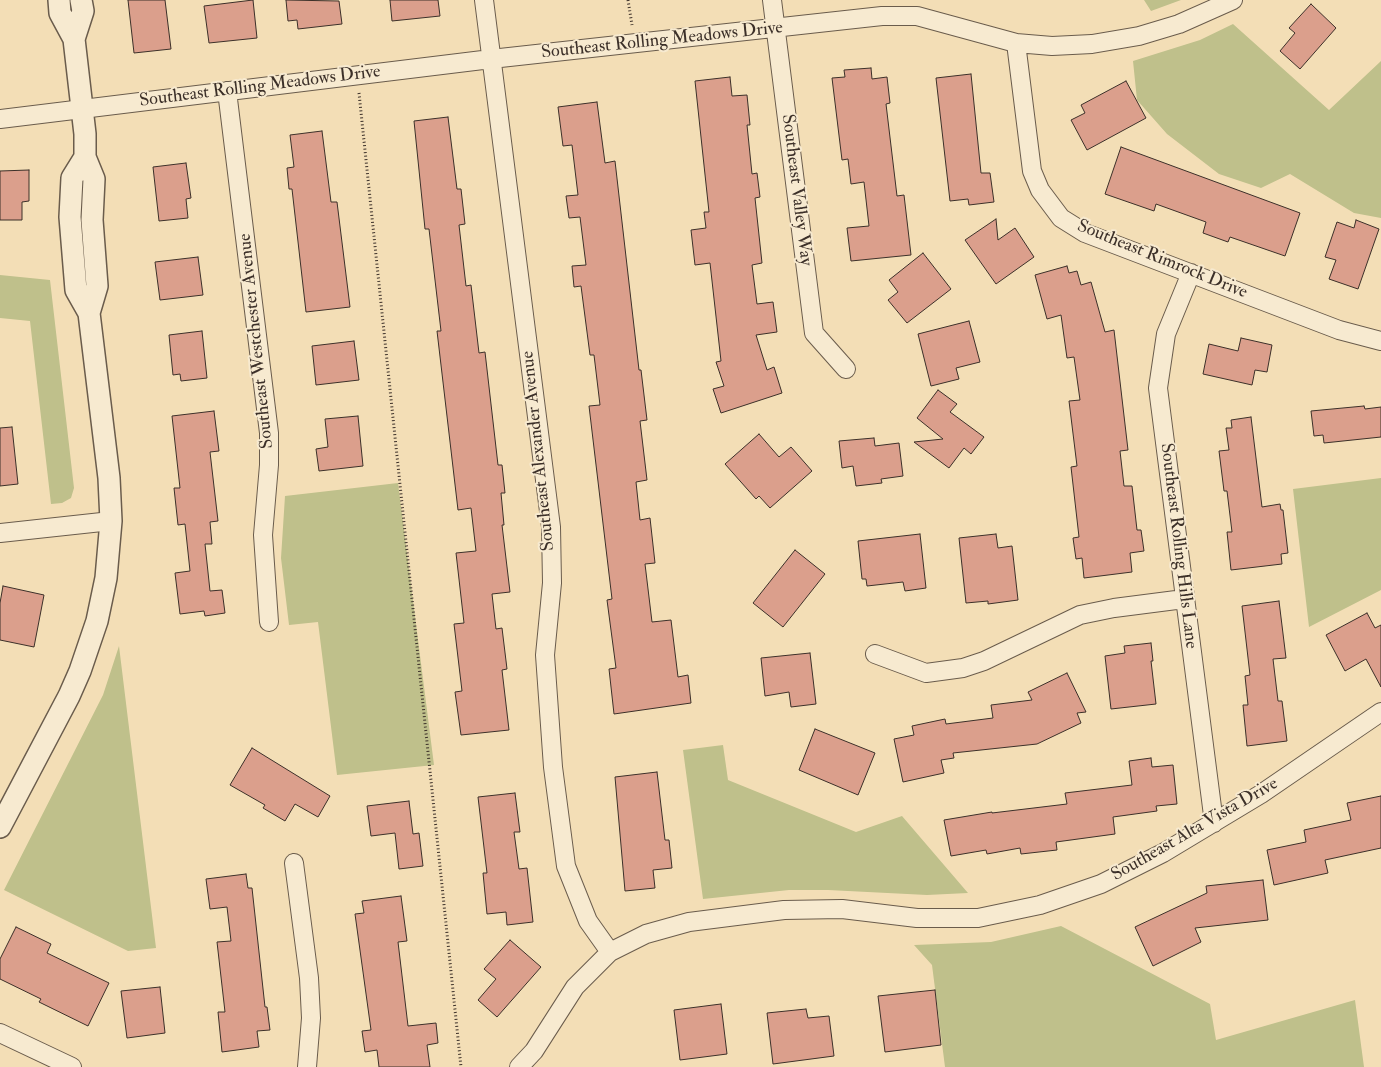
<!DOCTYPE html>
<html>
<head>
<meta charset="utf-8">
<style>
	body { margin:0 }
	canvas { display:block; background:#f3deb6 }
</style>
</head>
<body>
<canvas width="1381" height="1067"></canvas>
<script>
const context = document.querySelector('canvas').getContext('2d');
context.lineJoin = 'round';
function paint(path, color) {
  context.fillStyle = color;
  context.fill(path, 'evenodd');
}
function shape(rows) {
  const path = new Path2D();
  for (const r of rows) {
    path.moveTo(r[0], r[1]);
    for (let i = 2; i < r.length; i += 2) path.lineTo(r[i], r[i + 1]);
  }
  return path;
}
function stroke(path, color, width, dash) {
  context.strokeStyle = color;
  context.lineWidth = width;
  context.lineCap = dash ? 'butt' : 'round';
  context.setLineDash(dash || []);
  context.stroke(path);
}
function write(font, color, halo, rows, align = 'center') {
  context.font = font + ' "IM FELL Double Pica",serif';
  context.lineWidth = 4;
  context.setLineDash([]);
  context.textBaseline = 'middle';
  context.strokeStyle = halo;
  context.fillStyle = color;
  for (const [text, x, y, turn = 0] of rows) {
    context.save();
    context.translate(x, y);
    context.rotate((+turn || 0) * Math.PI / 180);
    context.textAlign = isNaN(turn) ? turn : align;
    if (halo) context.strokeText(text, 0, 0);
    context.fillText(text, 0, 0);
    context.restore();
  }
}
paint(shape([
	[1144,0,1181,0,1151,11],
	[1233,24,1329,110,1381,61,1381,218,1354,213,1290,174,1261,188,1219,174,1167,134,1137,100,1133,61,1200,40],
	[0,275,50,280,74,488,71,498,62,503,51,504,30,321,0,318],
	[1381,478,1381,590,1309,627,1293,489],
	[398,483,434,765,337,775,318,622,289,625,281,558,285,496],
	[119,646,156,948,128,951,4,890,103,695],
	[723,745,728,780,856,832,902,816,968,893,927,895,828,890,789,890,703,899,683,750],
	[1061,926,1210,1004,1216,1040,1355,1000,1364,1067,945,1067,932,965,914,945,991,942]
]), '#bfc08b');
const building = shape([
	[128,0,165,0,171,49,134,53,128,0],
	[253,0,257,38,209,43,204,6,253,0],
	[286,0,339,1,342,24,298,29,297,20,288,21,286,0],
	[390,0,438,0,440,16,392,21,390,0],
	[1311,4,1336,28,1300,69,1280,51,1295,33,1289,28,1311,4],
	[871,68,872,79,887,77,890,103,886,104,897,196,904,195,911,255,851,261,847,228,869,226,864,182,851,184,848,159,842,160,832,78,845,77,844,70,871,68],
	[971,74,981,173,990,173,994,202,969,205,968,199,950,201,936,78,971,74],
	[730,77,732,96,747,95,750,125,747,125,752,174,757,173,760,197,755,198,762,263,752,265,757,304,773,302,777,332,756,335,767,370,774,367,782,393,721,413,713,389,724,386,716,362,721,361,710,263,695,265,691,230,706,228,704,212,709,212,695,81,730,77],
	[1126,81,1146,118,1087,150,1071,120,1085,113,1081,105,1126,81],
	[597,102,605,163,615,161,639,370,641,370,647,420,640,421,647,480,636,482,640,520,650,518,655,563,645,564,652,622,671,620,678,677,688,675,691,703,614,714,609,669,616,668,607,600,612,599,589,406,600,405,594,355,590,355,581,286,574,287,572,266,586,265,580,217,569,218,566,196,578,195,572,145,563,146,558,107,597,102],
	[448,117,457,189,461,189,465,224,459,225,466,286,471,285,479,353,485,352,498,465,502,465,505,493,501,493,504,525,502,525,510,592,492,594,496,629,502,628,507,669,502,670,509,730,461,735,455,692,462,691,454,624,464,623,456,553,476,551,471,508,458,510,437,331,441,331,429,229,425,229,414,121,448,117],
	[322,131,331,202,337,202,350,307,306,312,292,189,289,189,287,168,294,167,290,135,322,131],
	[1121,147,1300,213,1285,256,1230,237,1228,242,1203,233,1206,222,1156,204,1154,211,1105,194,1121,147],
	[186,163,191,198,186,199,188,218,159,221,153,167,186,163],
	[29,170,29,201,22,202,22,220,0,220,0,171,29,170],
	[996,219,998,240,1015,228,1034,257,996,284,965,240,996,219],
	[1356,220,1379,229,1358,289,1329,279,1336,260,1325,257,1337,222,1354,228,1356,220],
	[923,253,951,289,907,323,888,300,898,292,889,280,923,253],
	[198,257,203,295,160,300,155,262,198,257],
	[1067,266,1069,273,1077,271,1081,285,1091,282,1105,332,1114,330,1128,450,1120,451,1124,486,1132,486,1137,530,1141,530,1144,551,1130,553,1132,572,1084,578,1082,558,1076,559,1073,538,1079,537,1071,467,1077,466,1069,401,1080,400,1074,357,1067,358,1061,315,1047,319,1035,275,1067,266],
	[969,321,980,362,956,368,959,379,931,386,918,334,969,321],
	[202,331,207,378,181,381,180,374,173,375,169,335,202,331],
	[1241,338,1272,345,1267,372,1255,370,1252,385,1203,374,1209,344,1238,351,1241,338],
	[354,341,359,380,316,385,312,346,354,341],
	[938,390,957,404,950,412,984,437,971,454,964,448,949,468,914,442,943,439,917,418,938,390],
	[1364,406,1365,409,1381,407,1381,437,1324,443,1323,435,1314,436,1311,411,1364,406],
	[214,411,219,451,210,452,218,521,210,522,212,544,205,544,210,591,222,590,225,613,205,616,204,611,180,614,175,573,190,571,185,524,178,525,174,488,180,488,172,416,214,411],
	[358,416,363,466,319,471,316,449,328,447,325,419,358,416],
	[1251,417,1262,507,1280,504,1281,510,1283,510,1288,553,1281,554,1282,564,1231,570,1227,532,1232,532,1227,491,1224,491,1219,451,1229,450,1226,428,1232,428,1231,420,1251,417],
	[12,427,18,484,0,486,0,428,12,427],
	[759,434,779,457,791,447,812,471,770,508,759,496,756,499,725,464,759,434],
	[874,438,875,446,899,443,903,476,881,479,882,483,856,486,853,466,842,468,839,441,874,438],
	[920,534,926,588,905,591,903,582,867,586,866,579,862,579,858,541,920,534],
	[996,534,998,548,1012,546,1018,600,988,604,988,601,966,603,959,538,996,534],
	[795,550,825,574,783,627,753,603,795,550],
	[3,586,44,595,34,647,0,640,0,603,3,586],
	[1279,601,1286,658,1273,659,1278,701,1282,701,1287,741,1247,746,1243,705,1248,705,1245,676,1250,675,1242,606,1279,601],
	[1367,613,1375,628,1381,625,1381,687,1366,659,1345,671,1326,635,1367,613],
	[1151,643,1153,661,1151,661,1156,704,1111,709,1105,656,1125,653,1124,646,1151,643],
	[810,653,816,704,791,707,789,692,765,696,761,658,810,653],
	[1067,673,1086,712,1077,713,1081,723,1037,744,953,753,954,758,941,760,944,773,903,782,894,739,914,735,912,726,945,719,946,724,993,718,991,705,1032,700,1028,692,1067,673],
	[815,729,875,753,858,795,799,770,815,729],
	[252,748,330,796,318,817,295,804,285,821,263,808,265,805,230,785,252,748],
	[1151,758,1152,767,1173,765,1177,804,1156,806,1157,811,1113,817,1115,834,1056,842,1057,850,1021,854,1020,848,987,854,986,850,951,856,944,820,992,812,992,813,1067,804,1065,793,1132,785,1129,761,1151,758],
	[657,772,665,840,669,840,672,868,653,870,655,888,625,891,615,777,657,772],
	[515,793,520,832,514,832,519,869,527,868,533,922,507,925,506,912,487,914,483,873,487,873,478,797,515,793],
	[1381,796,1381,848,1325,860,1328,873,1274,885,1267,850,1306,842,1304,830,1351,820,1347,803,1381,796],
	[409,801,413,834,419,833,423,866,399,869,395,833,371,836,367,806,409,801],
	[246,874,248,888,252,888,265,1007,267,1007,270,1030,257,1031,259,1047,222,1052,218,1012,225,1012,217,942,231,941,227,907,210,909,206,879,246,874],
	[1263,880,1268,920,1195,928,1201,942,1153,966,1135,927,1207,893,1206,886,1263,880],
	[401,896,407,941,398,942,408,1026,436,1023,438,1043,427,1045,430,1067,379,1067,377,1050,365,1052,362,1031,371,1030,355,914,364,913,362,901,401,896],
	[16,927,51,944,47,953,109,983,88,1026,39,1002,41,999,0,979,0,959,16,927],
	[510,940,541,967,497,1017,478,1000,496,979,484,969,510,940],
	[160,987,165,1033,127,1038,121,991,160,987],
	[935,990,941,1045,885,1052,878,996,935,990],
	[721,1004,727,1054,680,1060,674,1010,721,1004],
	[806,1009,808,1018,829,1016,834,1056,773,1064,767,1013,806,1009]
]);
paint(building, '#db9f8c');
stroke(building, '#3c3029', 1);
const minor = shape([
	[484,0,551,527,552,583,545,655,553,767,566,866,588,921,610,952],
	[772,0,814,333,846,369],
	[1016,43,1032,171,1040,190,1061,218,1085,233,1339,330,1381,341],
	[227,91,269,433,269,465,263,535,269,622],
	[0,119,491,59,882,16,917,16,1016,43,1052,46,1092,44,1139,36,1179,24,1233,0],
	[1191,273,1166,334,1158,388,1214,823],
	[0,533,111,521],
	[875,654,926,673,963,668,984,661,1080,615,1114,608,1184,599],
	[294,863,309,978,311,1018,307,1067],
	[0,1033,72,1067],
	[519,1067,534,1051,575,987,610,952,646,934,689,922,784,910,842,909,917,918,978,918,1040,905,1101,884,1163,853,1261,794,1381,712]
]);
const tertiary = shape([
	[59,0,60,13,74,39,85,134,85,157,94,179,92,220,97,286,89,313],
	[74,39,83,11,81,0],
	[0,827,69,696,80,671,97,621,106,578,111,521,109,478,89,313,76,290,70,217,72,178,85,157]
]);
stroke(minor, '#6a5c4c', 20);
stroke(tertiary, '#6a5c4c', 24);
stroke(shape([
	[628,0,632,25],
	[359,93,461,1067]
]), '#3c3029', 3, [1, 2.5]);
stroke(minor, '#f7ead0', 18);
stroke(tertiary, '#f7ead0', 21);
write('18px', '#3c3029', '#f7ead0', [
	["Southeast Rolling Meadows Drive",662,41,-6],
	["Southeast Rolling Meadows Drive",260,87,-7],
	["Southeast Valley Way",796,190,83],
	["Southeast Rimrock Drive",1162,260,22],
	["Southeast Westchester Avenue",257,341,-96],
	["Southeast Alexander Avenue",539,451,-96],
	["Southeast Rolling Hills Lane",1178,546,83],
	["Southeast Alta Vista Drive",1195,830,-30]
]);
</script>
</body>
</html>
